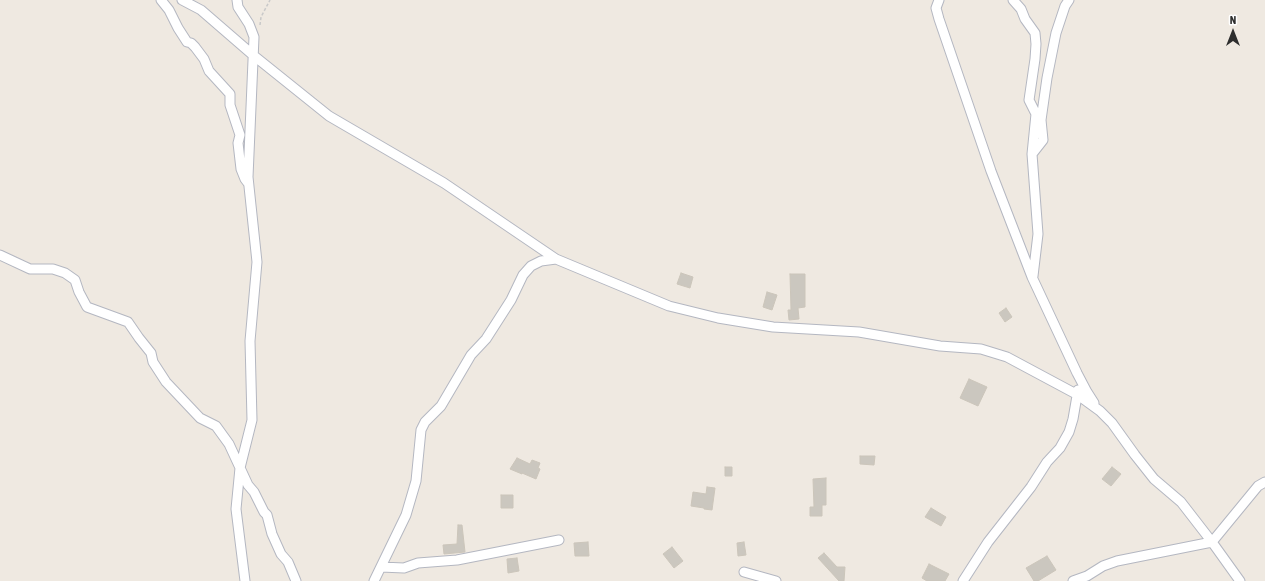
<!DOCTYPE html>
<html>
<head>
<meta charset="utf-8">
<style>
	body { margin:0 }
	#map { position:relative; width:1265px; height:581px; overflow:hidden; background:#efe9e1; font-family:"Asap Condensed",sans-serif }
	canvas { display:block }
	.north { position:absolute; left:1213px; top:12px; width:40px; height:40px; -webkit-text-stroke:3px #fff; paint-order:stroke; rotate:0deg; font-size:11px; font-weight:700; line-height:16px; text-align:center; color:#2e2e2e }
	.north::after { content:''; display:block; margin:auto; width:14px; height:18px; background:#2e2e2e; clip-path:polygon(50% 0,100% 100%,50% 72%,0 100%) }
</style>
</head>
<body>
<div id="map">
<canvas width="1265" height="581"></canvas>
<div class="north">N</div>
</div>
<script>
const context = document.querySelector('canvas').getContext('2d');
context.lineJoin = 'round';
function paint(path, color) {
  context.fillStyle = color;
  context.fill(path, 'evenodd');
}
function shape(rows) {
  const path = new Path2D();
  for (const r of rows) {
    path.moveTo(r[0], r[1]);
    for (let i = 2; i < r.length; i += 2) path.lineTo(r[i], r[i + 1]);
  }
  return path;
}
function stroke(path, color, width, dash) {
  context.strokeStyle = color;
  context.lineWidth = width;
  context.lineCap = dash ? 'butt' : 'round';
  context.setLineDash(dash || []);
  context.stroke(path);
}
const building = shape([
	[681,273,693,277,690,288,677,284,681,273],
	[790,274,805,274,805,307,798,308,799,319,789,320,788,310,791,310,790,274],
	[767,292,777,295,772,310,763,307,767,292],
	[1006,308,1012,317,1005,322,999,313,1006,308],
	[969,379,987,387,978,406,960,398,969,379],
	[860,456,875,456,874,465,860,464,860,456],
	[517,458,530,464,532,460,540,463,538,468,540,469,536,479,522,473,522,474,510,469,517,458],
	[725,467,732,467,732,476,725,476,725,467],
	[1112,467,1121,474,1111,486,1102,479,1112,467],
	[826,478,826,505,822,505,822,516,810,516,810,507,814,507,813,479,826,478],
	[707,487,715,488,712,510,704,509,704,508,691,506,693,492,706,494,707,487],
	[501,495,513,495,513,508,501,508,501,495],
	[931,508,946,517,941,526,925,517,931,508],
	[458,525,462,525,465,552,444,554,443,545,457,544,458,525],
	[588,542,589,556,575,556,574,543,588,542],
	[744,542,746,555,738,556,737,543,744,542],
	[672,547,683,561,674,568,663,554,672,547],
	[824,553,837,567,845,567,844,581,839,581,818,558,824,553],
	[1047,556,1056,570,1038,581,1034,581,1026,568,1047,556],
	[517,558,519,571,508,573,507,559,517,558],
	[929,564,949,574,945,581,927,581,922,578,929,564]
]);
paint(building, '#cbc7bf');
stroke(building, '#cbc5ba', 1);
const street = shape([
	[161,0,169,10,178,28,187,42,191,43,195,47,204,59,209,71,230,94,230,105,240,135,238,143,241,169,245,179,248,183],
	[182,0,201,10,253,55,329,116,444,183,556,259],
	[237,0,238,7,249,24,254,37,248,177,257,262,250,341,252,420,240,468,236,509,245,581],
	[939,0,936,8,939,19,991,171,1032,277,1077,373,1087,392,1094,403],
	[1013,0,1021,9,1025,19,1035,33,1036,44,1035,59,1029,100,1036,114,1032,154,1038,234,1033,276],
	[1032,154,1043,140,1041,120,1047,78,1056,33,1065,6,1069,0],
	[0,255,30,269,53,269,65,273,75,280,79,292,87,307,128,322,139,338,151,353,153,362,166,382,200,418,216,426,229,444,248,485,254,492,264,512,267,515,272,534,281,554,288,562,296,581],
	[381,567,404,568,418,563,457,560,559,540],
	[744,572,776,581],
	[374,581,406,515,416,481,421,430,425,422,441,406,471,355,486,339,511,300,523,275,531,266,541,261,556,259,669,306,718,318,773,327,859,332,940,346,981,349,1007,357,1078,395,1100,411,1112,423,1135,455,1154,479,1181,502,1212,542,1240,581],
	[963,581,988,542,1031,487,1047,462,1060,448,1069,432,1073,419,1078,390],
	[1073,581,1087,576,1103,566,1117,561,1212,542,1258,486,1265,482]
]);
stroke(street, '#b4b7c1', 11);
stroke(shape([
	[260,25,261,17,270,0]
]), '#c9c9c9', 1.5, [3, 2]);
stroke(street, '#fff', 9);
</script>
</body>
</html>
